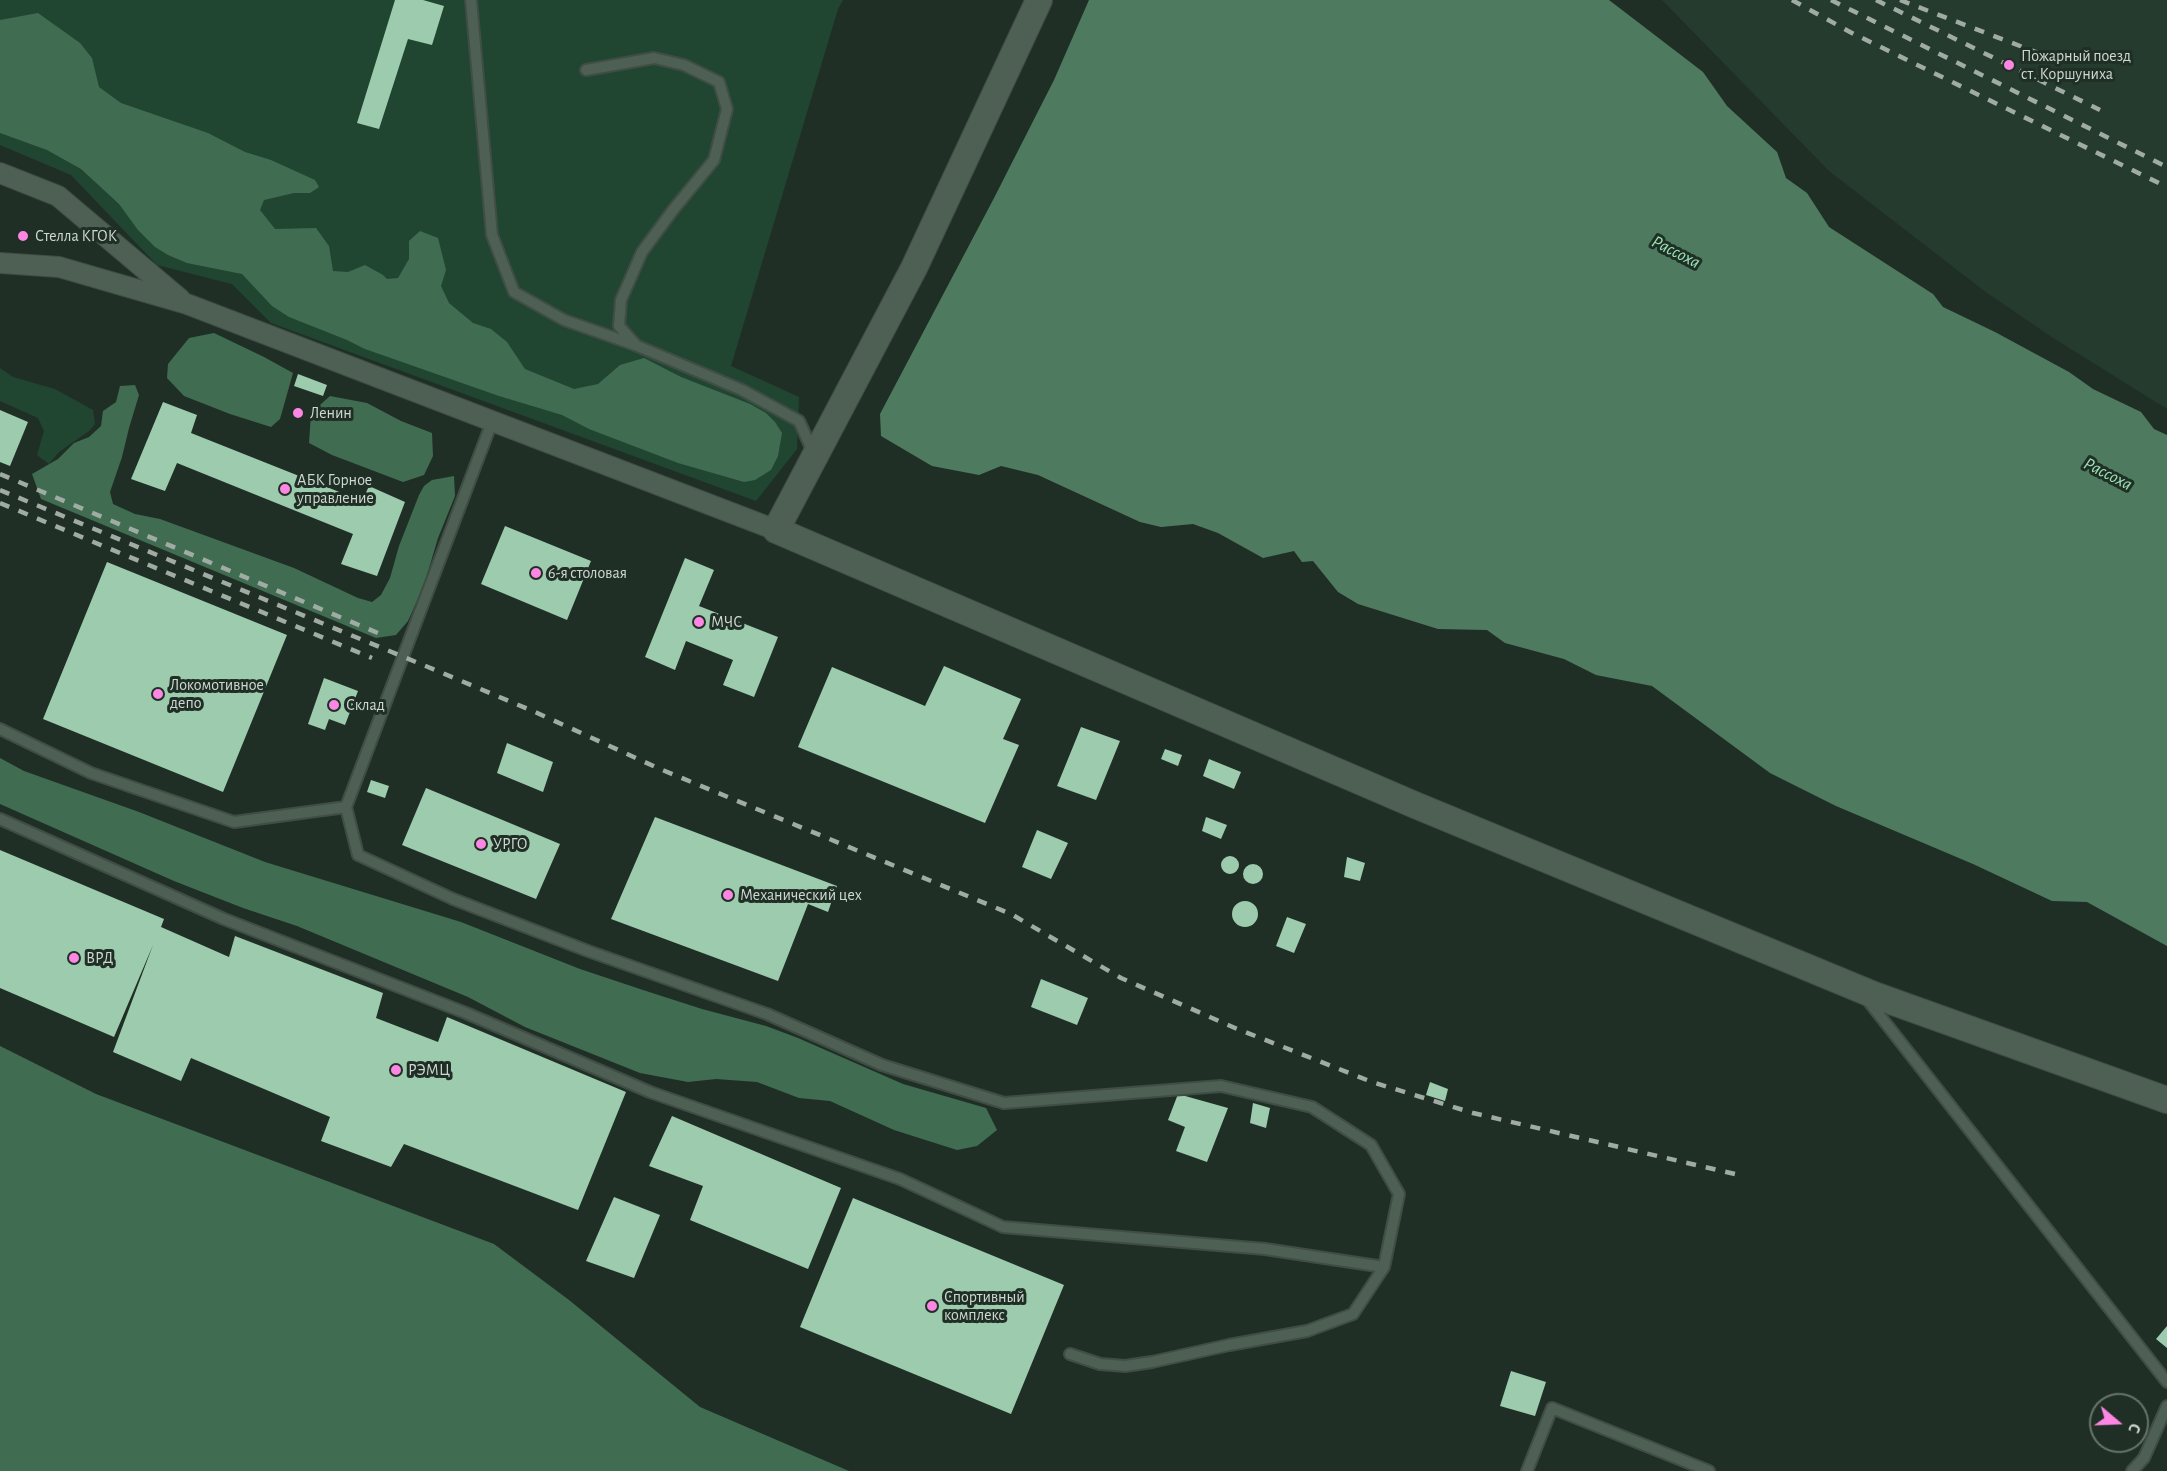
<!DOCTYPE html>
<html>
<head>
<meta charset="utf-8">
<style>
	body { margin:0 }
	#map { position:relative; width:2167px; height:1471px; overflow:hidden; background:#202f25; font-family:"Alegreya Sans",sans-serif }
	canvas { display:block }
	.north { position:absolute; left:2089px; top:1393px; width:60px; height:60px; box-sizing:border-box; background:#202f25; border:2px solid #66736a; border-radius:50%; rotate:109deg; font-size:16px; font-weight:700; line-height:24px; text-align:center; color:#ced8d2 }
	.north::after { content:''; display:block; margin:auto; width:21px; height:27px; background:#fc86e4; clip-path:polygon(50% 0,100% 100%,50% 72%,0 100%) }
</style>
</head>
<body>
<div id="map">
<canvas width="2167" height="1471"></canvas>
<div class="north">С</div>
</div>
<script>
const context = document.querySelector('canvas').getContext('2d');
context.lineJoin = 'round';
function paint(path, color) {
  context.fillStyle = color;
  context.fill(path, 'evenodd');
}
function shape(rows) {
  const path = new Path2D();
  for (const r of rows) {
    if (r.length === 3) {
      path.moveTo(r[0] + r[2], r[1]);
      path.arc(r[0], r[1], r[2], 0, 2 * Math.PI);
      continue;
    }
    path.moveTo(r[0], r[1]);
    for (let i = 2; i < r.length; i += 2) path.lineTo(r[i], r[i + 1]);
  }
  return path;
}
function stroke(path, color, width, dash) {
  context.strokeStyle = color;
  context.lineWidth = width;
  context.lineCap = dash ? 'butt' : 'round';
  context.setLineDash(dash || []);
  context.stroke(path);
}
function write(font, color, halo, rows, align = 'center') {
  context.font = font + ' "Alegreya Sans",sans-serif';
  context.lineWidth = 6;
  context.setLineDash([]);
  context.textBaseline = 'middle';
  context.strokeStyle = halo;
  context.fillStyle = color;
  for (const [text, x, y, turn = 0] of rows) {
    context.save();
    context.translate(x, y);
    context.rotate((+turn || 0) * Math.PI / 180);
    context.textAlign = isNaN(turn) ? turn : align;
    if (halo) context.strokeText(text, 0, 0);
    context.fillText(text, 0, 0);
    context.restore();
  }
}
paint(shape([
	[1662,0,2167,0,2167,409,2050,336,1983,290,1829,171]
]), '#253b2e');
paint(shape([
	[0,0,843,0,838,9,731,366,799,397,797,449,756,501,271,323,232,284,157,265,71,175,0,145],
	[0,368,13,377,55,389,93,410,95,424,89,431,59,452,49,464,37,455,44,431,38,418,0,401]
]), '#204631');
paint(shape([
	[38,13,80,43,92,58,99,87,121,103,208,133,245,152,271,160,315,180,319,187,310,193,294,193,264,200,260,210,275,229,316,228,329,246,333,271,348,272,365,265,383,275,387,279,398,278,409,259,409,241,420,231,438,238,446,270,441,286,449,303,473,323,491,329,507,342,525,369,574,389,598,384,620,365,644,358,681,377,750,404,766,413,775,422,782,433,778,456,771,470,755,480,744,482,678,463,589,429,562,415,499,396,365,349,347,340,289,317,272,306,242,274,187,263,168,255,155,247,138,230,119,204,81,169,47,150,0,133,0,20],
	[214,333,264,357,293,373,280,419,271,427,230,414,184,396,167,378,168,364,189,338],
	[135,385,139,395,129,428,122,457,110,492,113,504,135,514,160,519,294,568,358,598,372,602,381,595,390,578,399,546,419,495,424,486,432,480,454,476,455,496,438,538,424,585,408,621,396,635,376,638,41,499,32,474,58,459,74,443,89,437,101,426,103,411,116,402,120,386],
	[330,396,367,403,401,421,432,433,433,456,424,475,403,482,332,455,309,443,311,413],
	[0,758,24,771,139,812,265,862,461,922,580,969,643,990,702,1009,766,1026,798,1038,903,1084,986,1108,997,1130,977,1146,957,1150,894,1130,830,1101,799,1098,757,1082,716,1079,688,1082,640,1073,525,1027,468,997,297,926,243,908,174,881,0,804],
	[0,1046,96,1094,494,1244,569,1300,700,1407,849,1471,0,1471]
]), '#406c52');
paint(shape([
	[1089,0,1609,0,1703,72,1727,106,1777,152,1786,178,1807,193,1829,227,1933,294,1943,307,1995,332,2069,372,2093,389,2141,412,2154,429,2167,435,2167,946,2087,902,2052,901,1973,864,1836,806,1770,773,1652,686,1596,675,1564,659,1505,643,1487,630,1438,629,1358,604,1338,592,1313,561,1302,562,1294,551,1263,558,1218,533,1193,524,1161,527,1140,522,1038,475,1001,466,979,475,932,466,881,436,880,414,993,200,1054,80]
]), '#4e7b60');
paint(shape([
	[395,0,423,0,444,6,432,45,408,39,379,129,357,123],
	[298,374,327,385,323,396,294,386],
	[163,402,197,415,191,433,362,501,369,486,405,502,377,576,341,564,353,534,177,463,165,491,131,479],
	[0,410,28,422,10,466,0,462],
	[505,526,591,561,567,620,481,584],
	[685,558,714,570,699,606,778,637,754,697,723,685,733,660,686,641,675,670,645,657],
	[107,562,287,635,223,792,43,719],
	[944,666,1021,699,1003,739,1019,745,985,823,798,747,832,667,925,706],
	[324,678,358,691,345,725,329,719,325,730,308,724],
	[1081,727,1120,741,1096,800,1057,786],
	[507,743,553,762,543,792,497,773],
	[1165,749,1182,755,1178,766,1161,759],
	[1209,759,1241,772,1234,789,1203,776],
	[371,780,389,786,385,798,367,792],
	[426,788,560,844,536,899,402,845],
	[655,817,837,886,828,912,808,904,778,981,611,919],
	[1206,817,1227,825,1221,839,1202,831],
	[1037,830,1068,843,1051,879,1022,867],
	[0,850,164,919,161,927,229,957,235,936,383,993,376,1018,438,1042,447,1017,626,1092,578,1210,404,1144,391,1167,321,1141,330,1117,191,1058,181,1081,113,1052,153,945,114,1037,0,988],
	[1230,865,9],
	[1347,857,1365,863,1360,881,1344,877],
	[1253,874,10],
	[1245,914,13],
	[1287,917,1306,924,1294,953,1276,946],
	[1041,979,1088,998,1077,1025,1031,1007],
	[1430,1082,1448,1089,1445,1101,1426,1095],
	[1178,1094,1228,1108,1207,1162,1176,1151,1185,1127,1168,1120],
	[1253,1103,1270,1108,1266,1128,1250,1123],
	[672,1116,841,1188,808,1269,690,1220,703,1186,649,1166],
	[614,1197,660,1215,634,1278,586,1261],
	[853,1198,1064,1285,1011,1414,800,1327],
	[2167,1326,2167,1348,2156,1339],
	[1511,1371,1546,1382,1535,1416,1500,1406]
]), '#9ccbad');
const service = shape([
	[471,0,492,235,514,292,564,320,635,345,742,390,799,421,813,452],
	[586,70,654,58,684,65,719,82,727,109,714,160,673,210,642,252,621,300,619,326,635,344],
	[0,729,91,773,234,822,346,807],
	[0,819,224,919,466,1013,650,1092,900,1179,1003,1227,1265,1249,1384,1267,1399,1194,1371,1145,1312,1107,1221,1086,1004,1103,882,1065,767,1014,588,951,453,899,358,855,346,807,492,422],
	[1866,998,2167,1382],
	[1070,1354,1100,1364,1125,1366,1152,1362,1229,1345,1307,1331,1353,1314,1384,1267],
	[1527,1471,1552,1408,1709,1471],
	[2132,1471,2144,1458,2167,1406]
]);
const minor = shape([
	[0,173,58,196,180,299],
	[0,263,59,267,187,304,776,530]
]);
const tertiary = shape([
	[1039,0,914,268,776,530,1415,805,1874,995,2167,1100]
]);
stroke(service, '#3f4d45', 14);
stroke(minor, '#3f4d45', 22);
stroke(tertiary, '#3f4d45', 28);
stroke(service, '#4e5f54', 10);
stroke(minor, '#4e5f54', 20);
stroke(tertiary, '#4e5f54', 26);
stroke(shape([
	[1792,0,1850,32,2167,187],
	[1831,0,2167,167],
	[1876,0,2100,110],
	[1900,0,2067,64],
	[0,474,385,636],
	[0,490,428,667,535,712,660,769,1011,914,1121,978,1235,1028,1372,1082,1473,1113,1739,1175],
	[0,503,372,658]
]), '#a0aba4', 4.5, [10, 10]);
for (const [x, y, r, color] of [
	[2009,65,6,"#fc86e4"],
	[23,236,6,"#fc86e4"],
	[298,413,6,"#fc86e4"],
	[285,489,6,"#fc86e4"],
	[536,573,6,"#fc86e4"],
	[699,622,6,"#fc86e4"],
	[158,694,6,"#fc86e4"],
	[334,705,6,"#fc86e4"],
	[481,844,6,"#fc86e4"],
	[728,895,6,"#fc86e4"],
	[74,958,6,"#fc86e4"],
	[396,1070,6,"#fc86e4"],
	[932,1306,6,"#fc86e4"]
]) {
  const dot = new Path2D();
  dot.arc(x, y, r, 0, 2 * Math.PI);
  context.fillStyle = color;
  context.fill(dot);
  stroke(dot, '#202f25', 2);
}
write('16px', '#ced8d2', '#202f25', [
	["Пожарный поезд",2021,56],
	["ст. Коршуниха",2021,74],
	["Стелла КГОК",35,236],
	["Ленин",310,413],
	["АБК Горное",297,480],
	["управление",297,498],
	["6-я столовая",548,573],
	["МЧС",711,622],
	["Локомотивное",170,685],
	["депо",170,703],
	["Склад",346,705],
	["УРГО",493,844],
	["Механический цех",740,895],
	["ВРД",86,958],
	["РЭМЦ",408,1070],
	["Спортивный",944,1297],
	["комплекс",944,1315]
], 'left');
write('italic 18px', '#9ae3b7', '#202f25', [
	["Рассоха",1676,252,27],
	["Рассоха",2108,474,27]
]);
</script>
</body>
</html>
